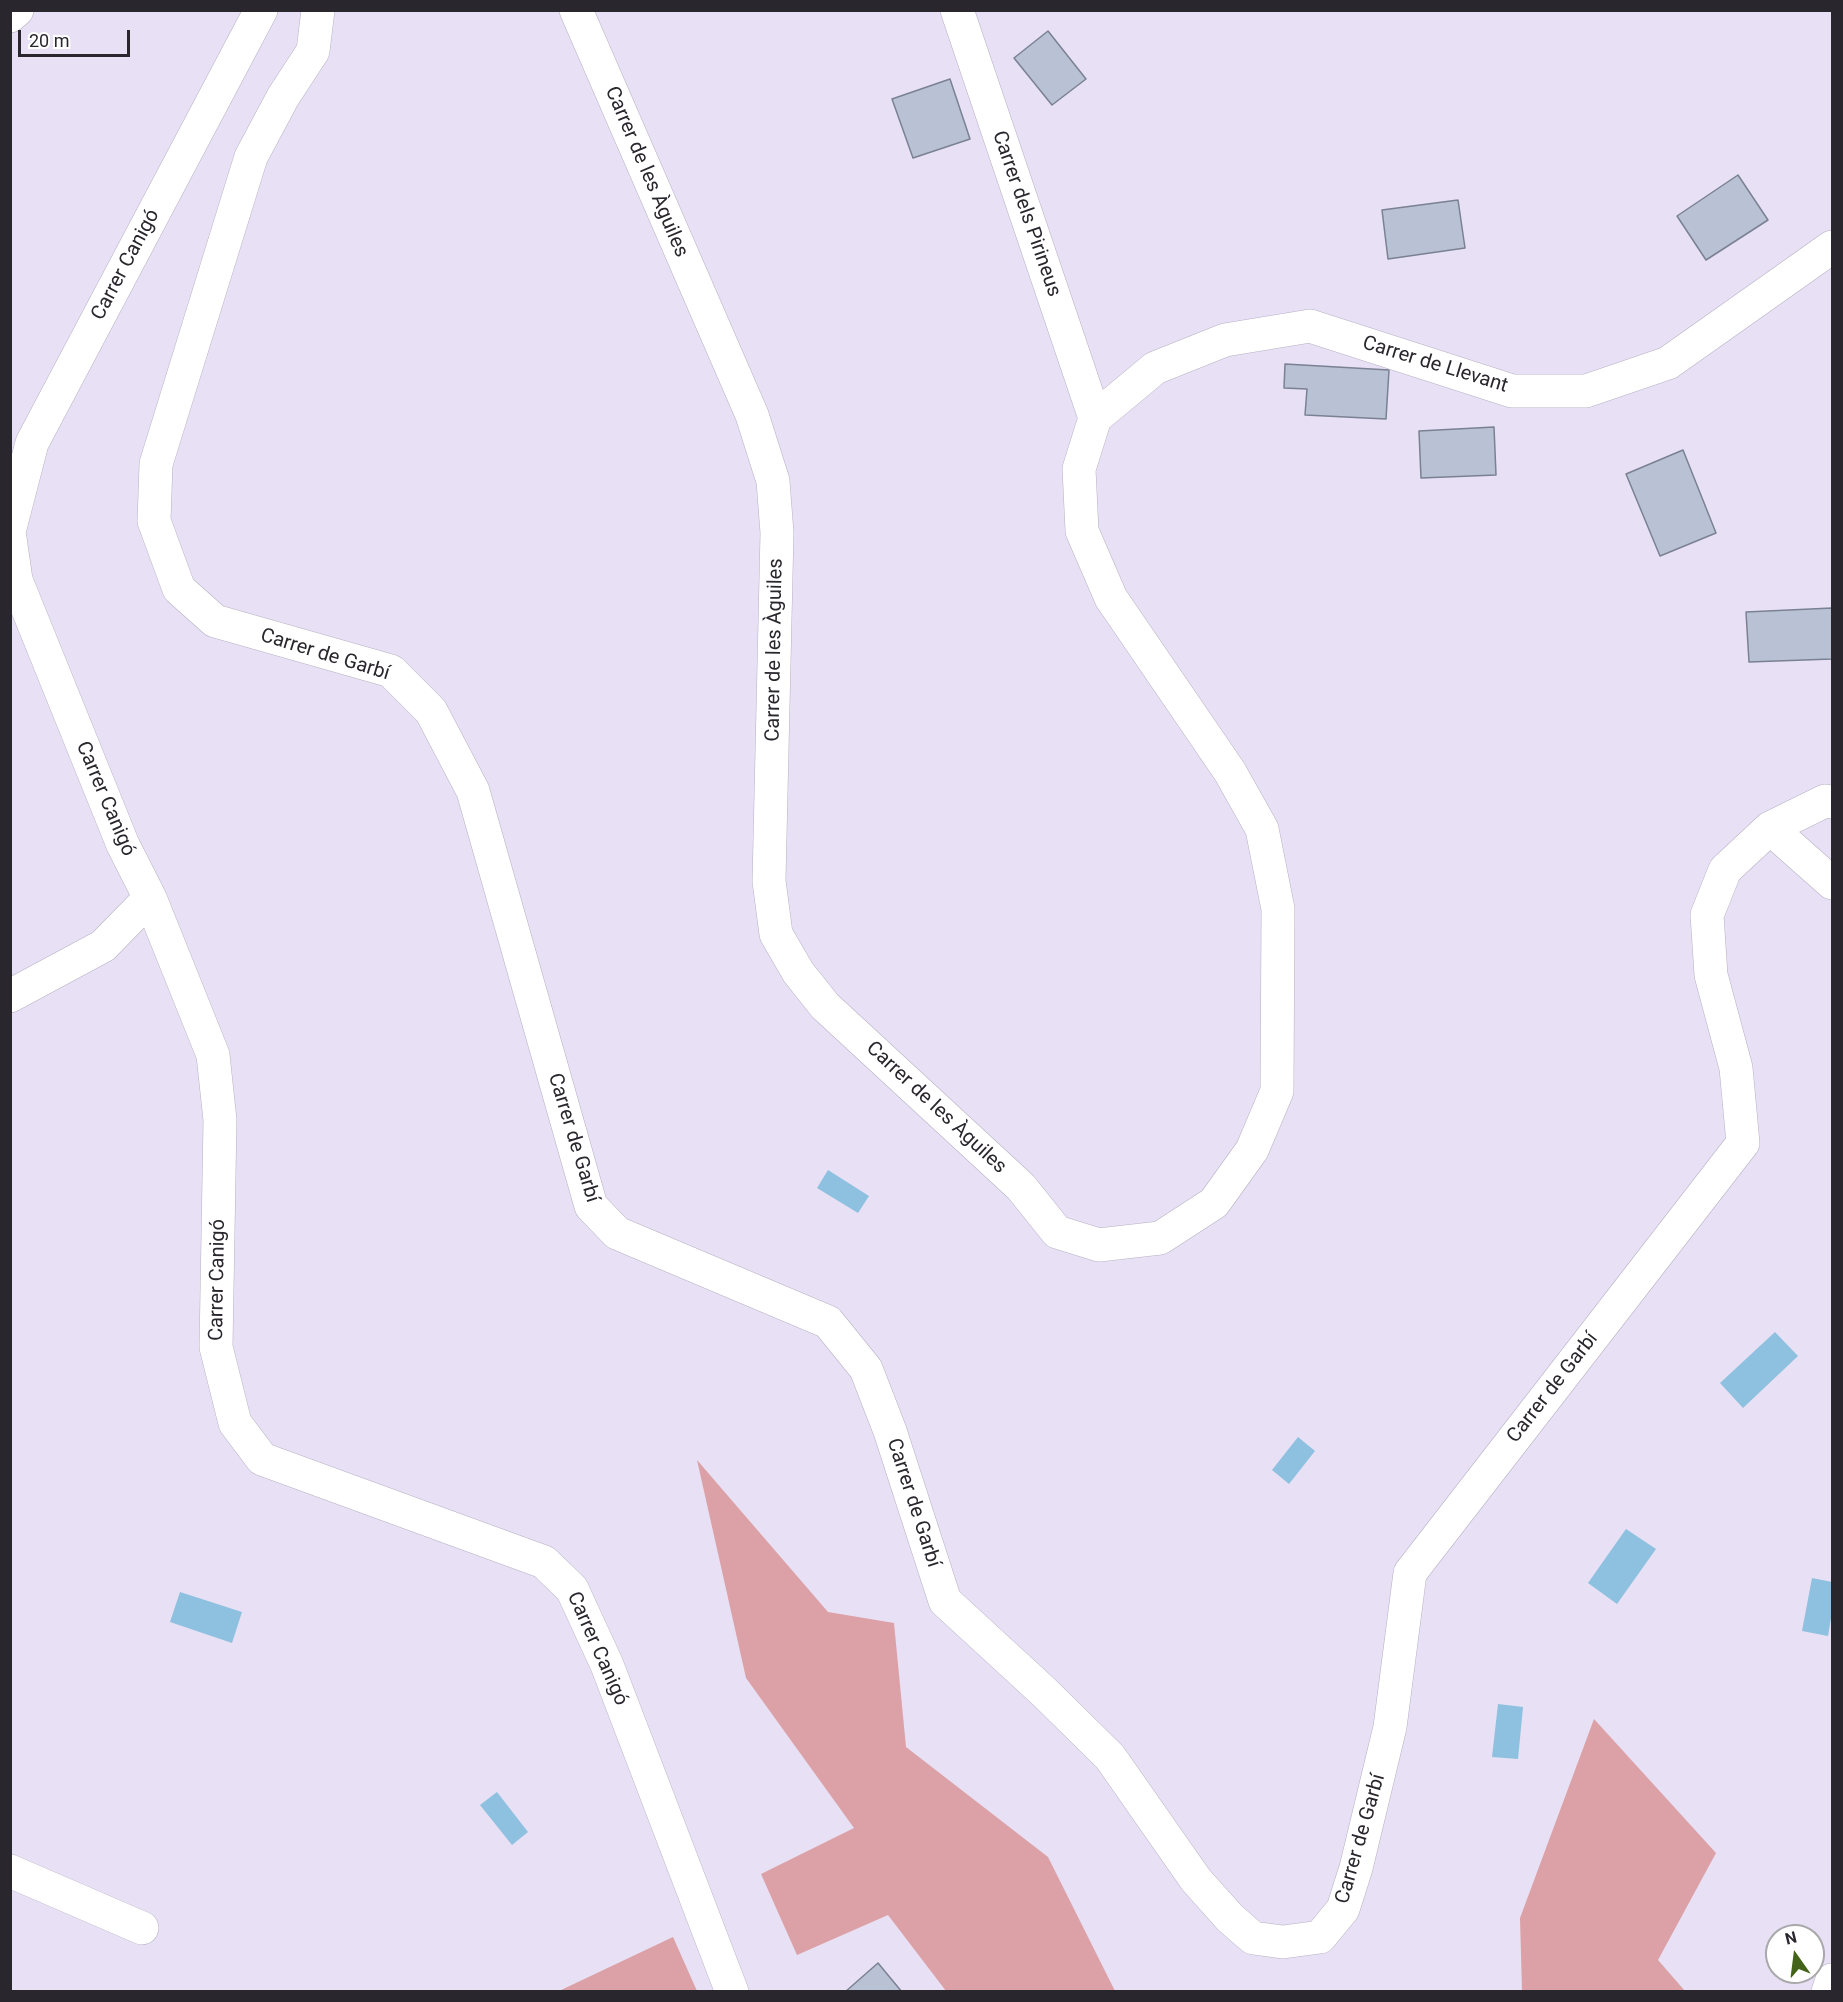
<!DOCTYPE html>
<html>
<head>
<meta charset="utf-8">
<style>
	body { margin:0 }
	#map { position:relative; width:1843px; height:2002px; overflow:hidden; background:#e8e0f4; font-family:Roboto,sans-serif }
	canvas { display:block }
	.frame { position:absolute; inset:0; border:12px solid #29262d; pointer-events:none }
	.north { position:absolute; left:1765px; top:1924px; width:60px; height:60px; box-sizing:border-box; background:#fff; border:2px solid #a9a8ab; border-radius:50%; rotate:346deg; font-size:16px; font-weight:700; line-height:24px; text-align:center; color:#29262d }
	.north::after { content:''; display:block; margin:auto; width:21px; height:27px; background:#426318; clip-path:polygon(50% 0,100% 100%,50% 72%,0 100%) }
	.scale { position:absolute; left:18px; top:30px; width:112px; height:27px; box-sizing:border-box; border:3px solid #29262d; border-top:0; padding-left:8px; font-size:18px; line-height:21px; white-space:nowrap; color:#29262d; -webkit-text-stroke:4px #fff; paint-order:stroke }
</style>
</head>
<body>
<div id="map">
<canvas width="1843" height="2002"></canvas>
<div class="frame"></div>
<div class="north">N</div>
<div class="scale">20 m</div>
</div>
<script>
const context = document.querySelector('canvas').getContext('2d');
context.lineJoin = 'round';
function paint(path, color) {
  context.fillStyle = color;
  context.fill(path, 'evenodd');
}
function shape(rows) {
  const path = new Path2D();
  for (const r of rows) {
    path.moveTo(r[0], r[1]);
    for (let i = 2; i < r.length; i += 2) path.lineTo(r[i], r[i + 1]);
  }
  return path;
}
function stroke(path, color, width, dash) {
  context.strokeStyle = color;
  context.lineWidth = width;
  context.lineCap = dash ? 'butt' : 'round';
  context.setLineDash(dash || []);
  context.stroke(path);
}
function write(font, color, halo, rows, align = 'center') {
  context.font = font + ' Roboto,sans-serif';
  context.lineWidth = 4.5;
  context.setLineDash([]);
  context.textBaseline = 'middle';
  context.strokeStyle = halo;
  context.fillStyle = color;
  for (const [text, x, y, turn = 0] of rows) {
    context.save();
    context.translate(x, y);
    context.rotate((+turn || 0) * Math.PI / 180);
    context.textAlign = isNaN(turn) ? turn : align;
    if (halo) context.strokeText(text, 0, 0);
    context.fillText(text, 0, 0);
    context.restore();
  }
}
paint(shape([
	[697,1460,828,1612,894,1623,906,1747,1048,1857,1115,1991,946,1991,888,1915,797,1955,761,1874,854,1828,746,1678],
	[1594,1719,1716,1853,1658,1960,1685,1991,1522,1991,1520,1918],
	[673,1937,697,1991,559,1991]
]), '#dba1a6');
paint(shape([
	[828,1170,869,1196,858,1213,817,1188],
	[1775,1332,1798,1356,1743,1408,1720,1383],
	[1298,1437,1315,1451,1289,1484,1272,1470],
	[1626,1529,1656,1549,1617,1604,1588,1583],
	[1812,1578,1832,1582,1832,1612,1828,1636,1802,1631],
	[180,1592,242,1612,232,1643,170,1622],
	[1498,1704,1523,1707,1518,1759,1492,1757],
	[497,1792,528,1832,512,1845,480,1805]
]), '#8dc1df');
const building = shape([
	[1048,31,1086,79,1052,105,1014,58,1048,31],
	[950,79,970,139,913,158,892,99,950,79],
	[1738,175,1768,220,1706,260,1677,216,1738,175],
	[1458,200,1465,248,1388,259,1382,210,1458,200],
	[1285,364,1389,370,1386,419,1305,415,1307,389,1284,388,1285,364],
	[1494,427,1496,475,1421,478,1419,431,1494,427],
	[1683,450,1716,533,1660,556,1626,474,1683,450],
	[1832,608,1832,659,1749,662,1746,612,1832,608],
	[878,1963,902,1992,845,1992,878,1963]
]);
paint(building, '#b9c1d4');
stroke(building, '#7a8193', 1.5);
const minor = shape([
	[318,10,313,51,283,97,251,157,156,464,154,521,179,589,215,621,391,671,431,711,473,791,591,1206,617,1233,828,1322,866,1369,890,1431,945,1601,1044,1692,1110,1757,1196,1880,1230,1918,1253,1938,1283,1942,1320,1937,1343,1909,1356,1868,1390,1727,1410,1573,1743,1143,1736,1068,1711,975,1707,915,1725,870,1770,828,1825,801,1832,802],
	[576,10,752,415,773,481,777,533,769,881,776,934,798,972,825,1006,1021,1187,1057,1232,1099,1245,1160,1238,1214,1203,1252,1150,1277,1091,1278,909,1262,829,1230,772,1111,598,1082,531,1079,469,1095,418],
	[957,10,1095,418],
	[10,16,17,10],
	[1095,418,1155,368,1225,340,1310,326,1512,391,1586,391,1668,363,1832,247],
	[10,528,32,443,261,10],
	[10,538,16,580,123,845,150,898,213,1055,220,1120,216,1347,235,1423,262,1459,544,1562,572,1589,607,1665,732,1992],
	[1770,828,1832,883],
	[10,996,103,946,150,898],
	[10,1871,142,1928],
	[1828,1992,1832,1980]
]);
stroke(minor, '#b7b0c3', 34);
stroke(minor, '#fff', 33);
write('20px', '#29262d', '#fff', [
	["Carrer de les Àguiles",646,172,67],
	["Carrer dels Pirineus",1026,214,71],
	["Carrer Canigó",126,265,-62],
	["Carrer de Llevant",1435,365,17],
	["Carrer de les Àguiles",775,650,-89],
	["Carrer de Garbí",325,655,17],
	["Carrer Canigó",105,799,67],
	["Carrer de les Àguiles",936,1108,43],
	["Carrer de Garbí",573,1138,73],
	["Carrer Canigó",218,1280,-89],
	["Carrer de Garbí",1553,1388,-52],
	["Carrer de Garbí",913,1503,72],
	["Carrer Canigó",597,1649,66],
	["Carrer de Garbí",1361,1839,-74]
]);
</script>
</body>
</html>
